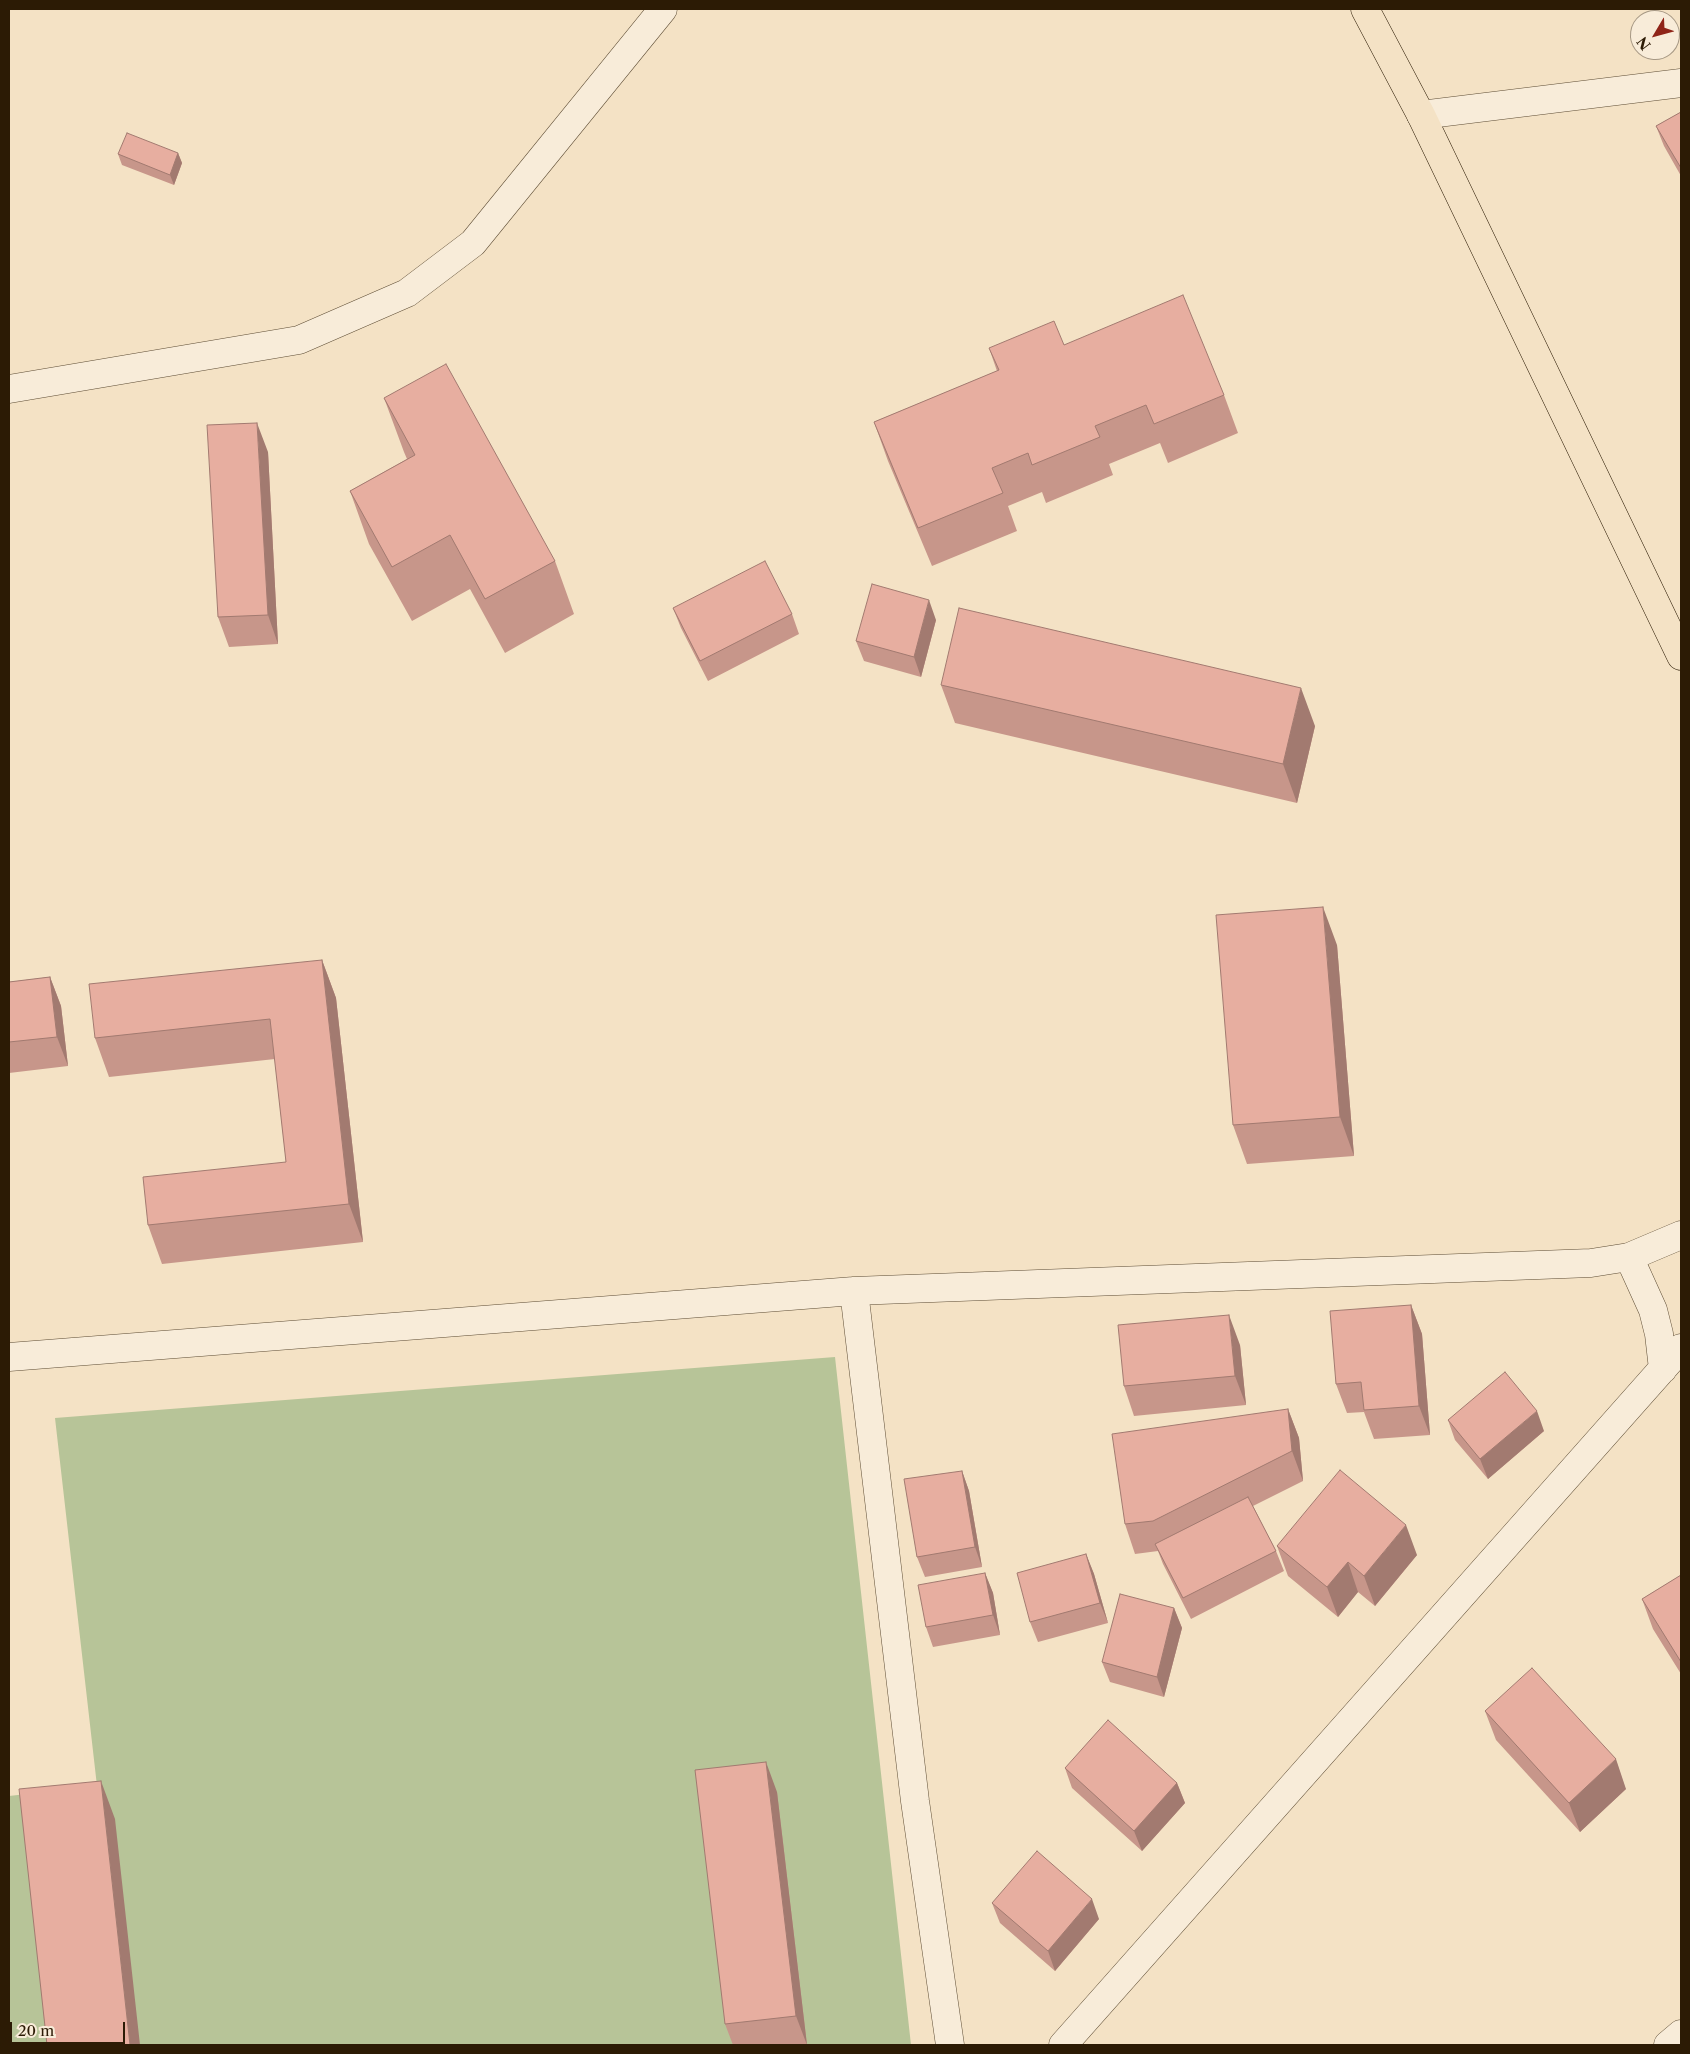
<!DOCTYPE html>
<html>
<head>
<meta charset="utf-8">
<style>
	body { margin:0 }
	#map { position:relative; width:1690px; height:2054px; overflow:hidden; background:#f4e2c5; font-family:"Libre Caslon Text",serif }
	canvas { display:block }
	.frame { position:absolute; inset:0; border:10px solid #2c1b05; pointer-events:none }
	.north { position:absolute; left:1630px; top:10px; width:50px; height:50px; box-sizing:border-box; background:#f8ecd9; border:1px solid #a69884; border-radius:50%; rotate:233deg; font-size:14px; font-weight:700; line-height:20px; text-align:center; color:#2c1b05 }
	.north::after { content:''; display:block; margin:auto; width:18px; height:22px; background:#8f2418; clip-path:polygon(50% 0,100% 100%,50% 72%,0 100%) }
	.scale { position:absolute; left:10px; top:2022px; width:115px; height:22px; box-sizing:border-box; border:2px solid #2c1b05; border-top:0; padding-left:6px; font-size:15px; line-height:18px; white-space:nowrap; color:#2c1b05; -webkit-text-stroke:4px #f8ecd9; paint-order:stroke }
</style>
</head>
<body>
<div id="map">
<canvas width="1690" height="2054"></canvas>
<div class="frame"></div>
<div class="north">N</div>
<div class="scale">20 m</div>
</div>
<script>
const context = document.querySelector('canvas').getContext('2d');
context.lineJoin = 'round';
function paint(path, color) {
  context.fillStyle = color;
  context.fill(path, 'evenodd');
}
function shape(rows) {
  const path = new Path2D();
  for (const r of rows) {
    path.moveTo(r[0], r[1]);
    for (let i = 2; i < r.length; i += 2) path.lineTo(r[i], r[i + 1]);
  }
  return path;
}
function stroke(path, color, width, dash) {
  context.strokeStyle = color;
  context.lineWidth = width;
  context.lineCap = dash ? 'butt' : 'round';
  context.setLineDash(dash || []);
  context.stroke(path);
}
paint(shape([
	[835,1357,911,2045,9,2045,9,1796,97,1786,55,1418]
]), '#b7c498');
const minor = shape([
	[1421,115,1681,83],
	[9,389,299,340,407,293,473,243,663,9],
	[1629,1257,1653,1310,1659,1334,1663,1369],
	[854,1291,915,1801,950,2045],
	[9,1357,854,1291,1591,1263,1629,1257,1681,1235],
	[1063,2045,1681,1348],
	[1668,2045,1681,2034]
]);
const major = shape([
	[1365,9,1421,115,1681,656]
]);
stroke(minor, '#5e4d35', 29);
stroke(major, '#2c1b05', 29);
stroke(minor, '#f8ecd9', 28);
stroke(major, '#f4e2c5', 28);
paint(shape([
	[1681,112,1681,176,1664,146,1656,126],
	[178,153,182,163,174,185,122,165,118,154],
	[1064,345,1224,395,1238,433,1168,463,1160,443,1109,464,1113,475,1046,503,1042,492,1008,506,1017,531,932,566,888,461,874,422,997,371,989,348],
	[384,398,555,561,574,614,505,653,470,589,412,621,369,544,350,491,407,459,404,452],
	[268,452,278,644,229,647,218,617],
	[673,608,792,614,799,634,708,681,681,628],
	[936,620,921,677,864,661,856,641],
	[941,685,1315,726,1297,803,955,723],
	[1337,945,1354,1156,1247,1164,1233,1125],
	[322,960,336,998,363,1242,162,1264,148,1225,286,1162,275,1059,109,1077,95,1038],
	[50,977,61,1006,68,1066,9,1073,9,982],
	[1411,1305,1422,1334,1430,1435,1374,1439,1364,1412,1347,1413,1336,1384],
	[1240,1345,1246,1405,1134,1416,1124,1386],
	[1288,1409,1299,1438,1303,1481,1253,1506,1276,1551,1284,1571,1191,1619,1163,1564,1158,1551,1135,1554,1125,1524],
	[1448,1420,1544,1431,1488,1479,1455,1440],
	[962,1471,969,1491,982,1567,925,1577,917,1557],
	[1277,1546,1417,1555,1375,1606,1358,1592,1338,1617,1288,1576],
	[1086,1554,1094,1574,1108,1623,1038,1642,1030,1622],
	[985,1573,993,1593,1000,1635,933,1647,926,1627],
	[1681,1575,1681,1674,1653,1629,1642,1599],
	[1174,1608,1182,1628,1164,1697,1110,1682,1102,1662],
	[1485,1711,1626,1789,1580,1832,1496,1740],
	[1065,1768,1177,1783,1185,1803,1142,1851,1072,1788],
	[777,1792,807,2045,733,2045,725,2024],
	[992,1903,1099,1919,1055,1971,1000,1923]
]), '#c7968a');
paint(shape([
	[178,153,182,163,174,185,170,175],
	[257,423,268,452,278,644,268,615],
	[929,600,936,620,921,677,914,657],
	[1301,688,1315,726,1297,803,1283,764],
	[1323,907,1337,945,1354,1156,1340,1117],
	[322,960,336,998,363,1242,349,1204],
	[50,977,61,1006,68,1066,57,1037],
	[1411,1305,1422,1334,1430,1435,1419,1406],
	[1229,1315,1240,1345,1246,1405,1235,1376],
	[1288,1409,1299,1438,1303,1481,1292,1451],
	[1537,1411,1544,1431,1488,1479,1480,1459],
	[962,1471,969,1491,982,1567,975,1547],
	[1406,1525,1417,1555,1375,1606,1364,1576],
	[1086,1554,1094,1574,1108,1623,1100,1603],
	[1348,1562,1358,1592,1338,1617,1327,1587],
	[985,1573,993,1593,1000,1635,993,1615],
	[1174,1608,1182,1628,1164,1697,1157,1677],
	[1616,1759,1626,1789,1580,1832,1569,1803],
	[766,1762,777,1792,807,2045,796,2016],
	[101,1781,115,1819,140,2045,130,2045],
	[1177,1783,1185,1803,1142,1851,1134,1831],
	[1092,1899,1099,1919,1055,1971,1048,1951]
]), '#a27a70');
const building = shape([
	[1681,112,1681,168,1656,126,1681,112],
	[127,133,178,153,170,175,118,154,127,133],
	[1183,295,1224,395,1154,424,1146,405,1095,426,1100,437,1032,465,1028,453,992,468,1003,493,918,528,874,422,999,370,989,348,1054,321,1064,345,1183,295],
	[446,364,555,561,485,599,450,535,392,567,350,491,415,455,384,398,446,364],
	[257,423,268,615,218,617,207,425,257,423],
	[765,561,792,614,700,661,673,608,765,561],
	[872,584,929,600,914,657,856,641,872,584],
	[959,608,1301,688,1283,764,941,685,959,608],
	[1323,907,1340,1117,1233,1125,1216,915,1323,907],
	[322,960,349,1204,148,1225,143,1177,286,1162,270,1019,95,1038,89,984,322,960],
	[50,977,57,1037,9,1042,9,982,50,977],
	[1411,1305,1419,1406,1364,1410,1361,1382,1336,1384,1330,1311,1411,1305],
	[1229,1315,1235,1376,1124,1386,1118,1325,1229,1315],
	[1505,1372,1537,1411,1480,1459,1448,1420,1505,1372],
	[1288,1409,1292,1451,1153,1521,1125,1524,1112,1434,1288,1409],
	[1340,1470,1406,1525,1364,1576,1348,1562,1327,1587,1277,1546,1340,1470],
	[962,1471,975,1547,917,1557,904,1479,962,1471],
	[1248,1497,1276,1551,1183,1598,1155,1544,1248,1497],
	[1086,1554,1100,1603,1030,1622,1017,1573,1086,1554],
	[985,1573,993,1615,926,1627,918,1585,985,1573],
	[1681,1575,1681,1662,1642,1599,1681,1575],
	[1120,1594,1174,1608,1157,1677,1102,1662,1120,1594],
	[1532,1668,1616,1759,1569,1803,1485,1711,1532,1668],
	[1108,1720,1177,1783,1134,1831,1065,1768,1108,1720],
	[766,1762,796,2016,725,2024,695,1770,766,1762],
	[101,1781,130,2045,47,2045,19,1789,101,1781],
	[1037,1851,1092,1899,1048,1951,992,1903,1037,1851]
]);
paint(building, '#e7aea0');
stroke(building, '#a27a70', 1);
</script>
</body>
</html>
